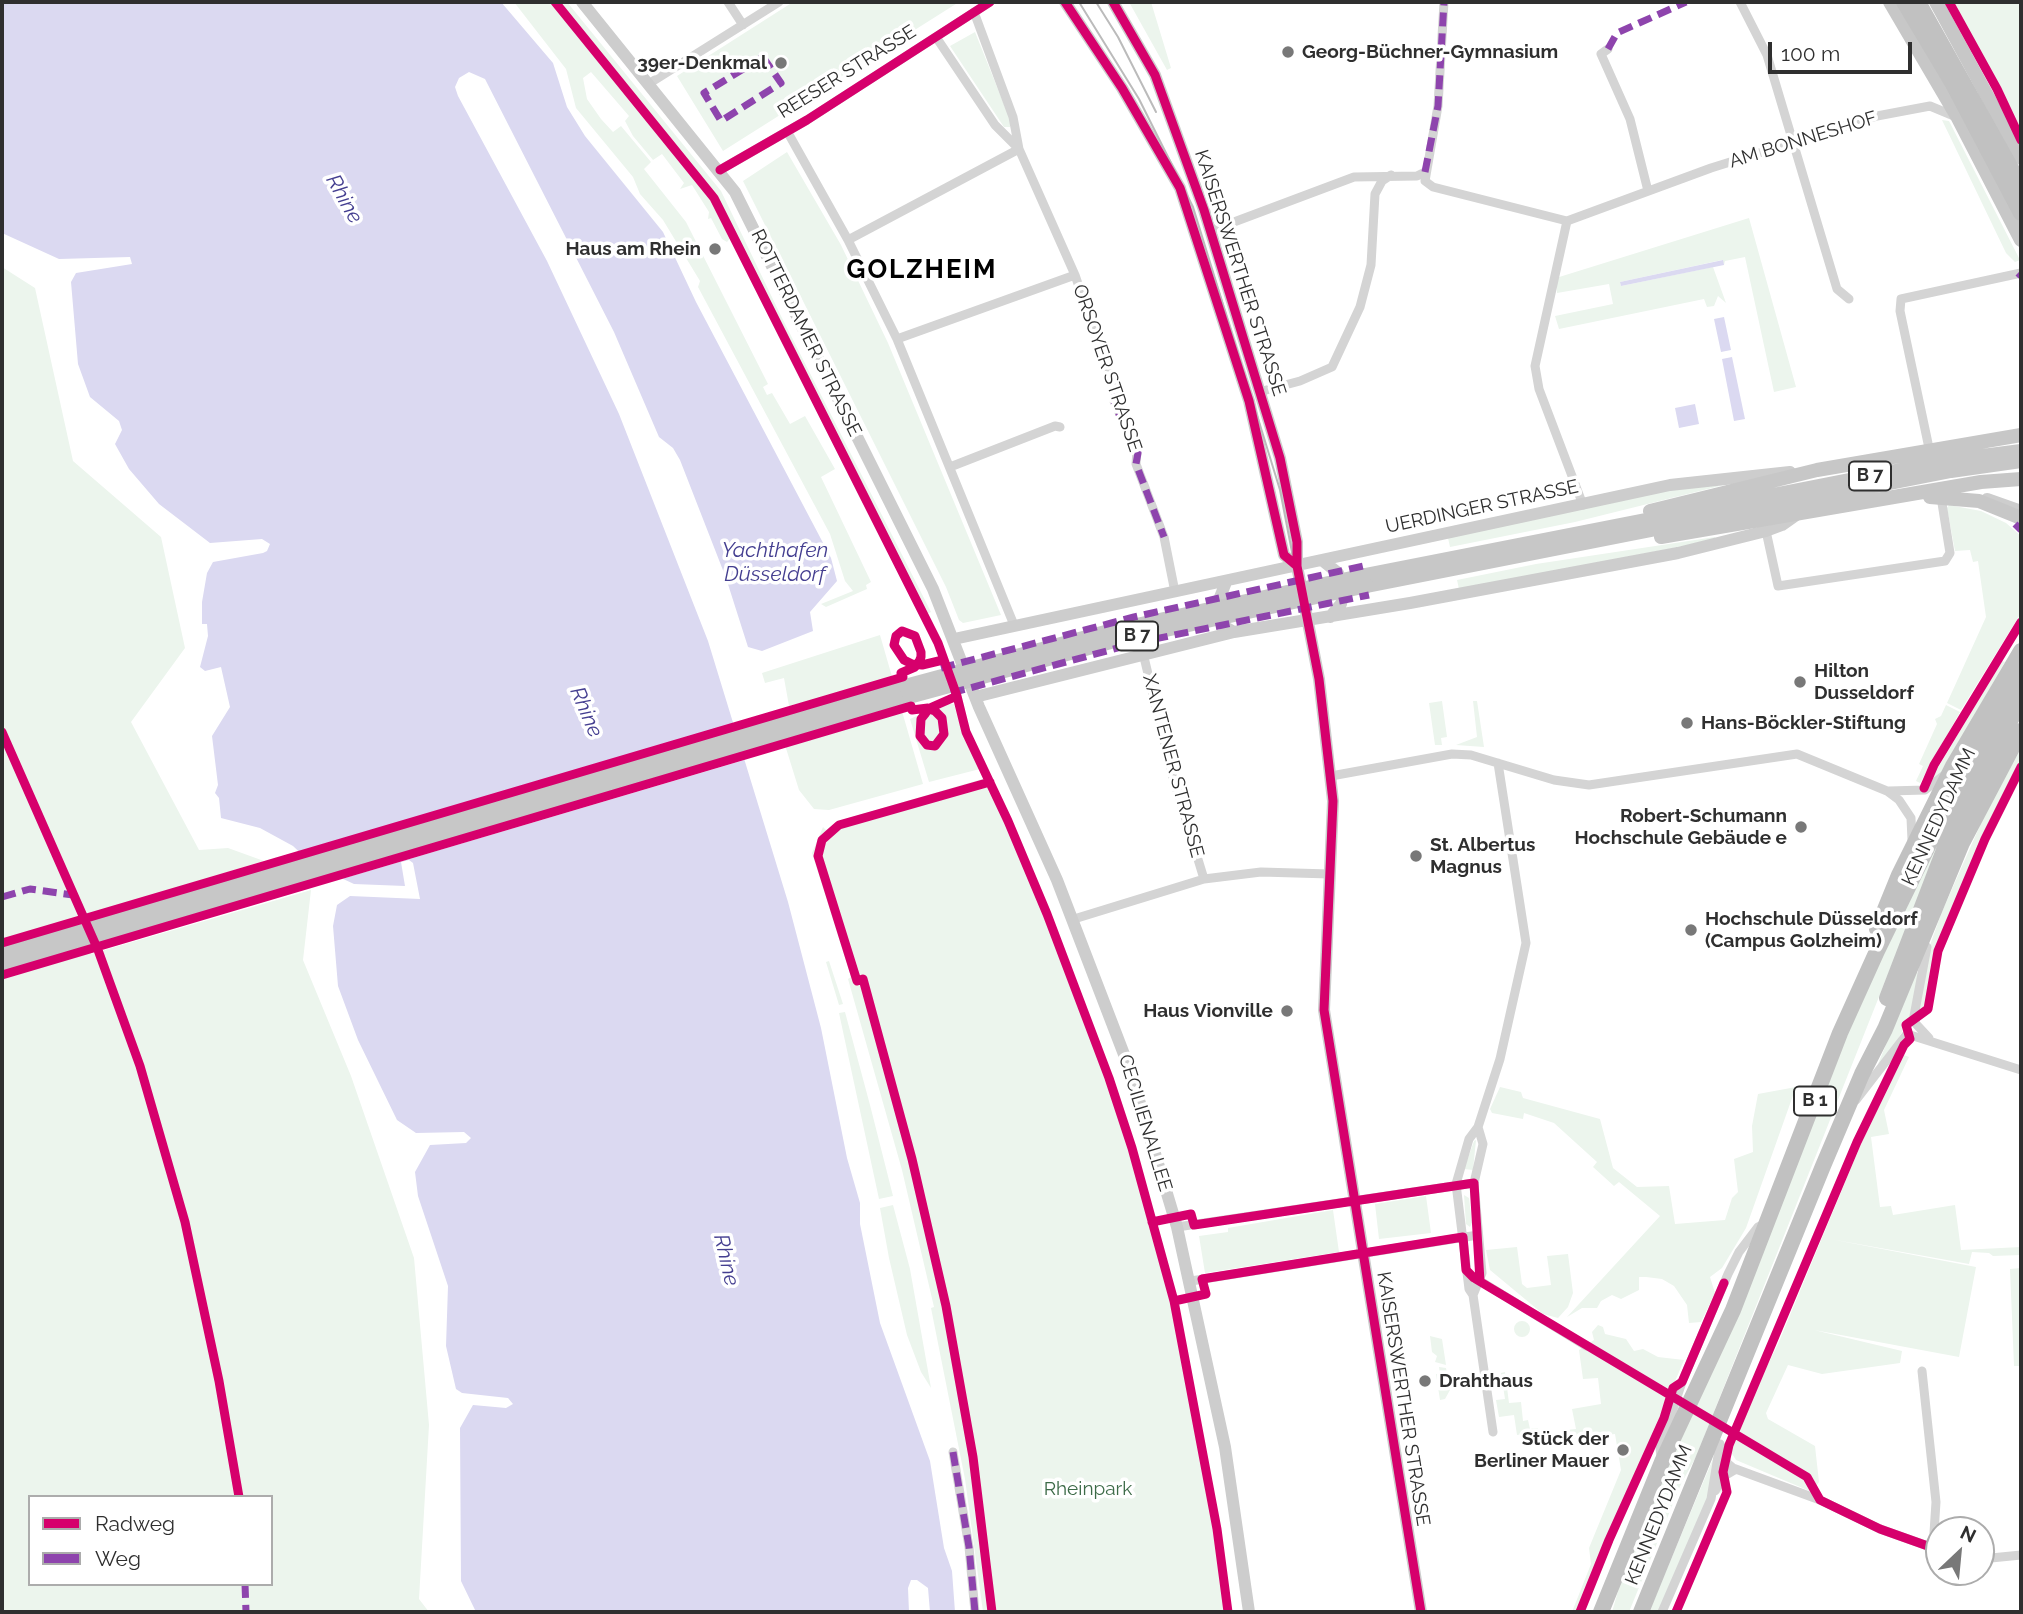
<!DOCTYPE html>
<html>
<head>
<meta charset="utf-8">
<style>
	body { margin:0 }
	#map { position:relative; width:2023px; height:1614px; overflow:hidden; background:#fff; font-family:Raleway,sans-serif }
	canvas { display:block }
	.frame { position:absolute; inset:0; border:4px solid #2f2f2f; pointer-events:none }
	.legend { position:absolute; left:28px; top:1495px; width:245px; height:91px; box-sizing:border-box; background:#fff; border:2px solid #acacac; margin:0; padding:9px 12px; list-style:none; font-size:21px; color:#2f2f2f }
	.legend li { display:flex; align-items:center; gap:14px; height:35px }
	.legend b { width:35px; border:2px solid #acacac }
	.north { position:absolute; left:1925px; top:1516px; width:70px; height:70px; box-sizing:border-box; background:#fff; border:2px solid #acacac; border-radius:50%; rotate:26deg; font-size:19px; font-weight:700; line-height:28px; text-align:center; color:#2f2f2f }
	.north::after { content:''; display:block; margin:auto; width:24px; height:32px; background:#787878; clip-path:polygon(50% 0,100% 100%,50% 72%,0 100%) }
	.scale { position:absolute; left:1768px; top:42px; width:144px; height:32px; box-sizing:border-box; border:4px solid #2f2f2f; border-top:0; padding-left:9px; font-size:21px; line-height:24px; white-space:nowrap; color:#2f2f2f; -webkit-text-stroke:5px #fff; paint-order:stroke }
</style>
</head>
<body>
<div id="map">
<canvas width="2023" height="1614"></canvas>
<div class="frame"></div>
<ul class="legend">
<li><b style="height:9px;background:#d6006c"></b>Radweg</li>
<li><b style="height:9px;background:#8e44ad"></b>Weg</li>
</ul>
<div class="north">N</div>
<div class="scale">100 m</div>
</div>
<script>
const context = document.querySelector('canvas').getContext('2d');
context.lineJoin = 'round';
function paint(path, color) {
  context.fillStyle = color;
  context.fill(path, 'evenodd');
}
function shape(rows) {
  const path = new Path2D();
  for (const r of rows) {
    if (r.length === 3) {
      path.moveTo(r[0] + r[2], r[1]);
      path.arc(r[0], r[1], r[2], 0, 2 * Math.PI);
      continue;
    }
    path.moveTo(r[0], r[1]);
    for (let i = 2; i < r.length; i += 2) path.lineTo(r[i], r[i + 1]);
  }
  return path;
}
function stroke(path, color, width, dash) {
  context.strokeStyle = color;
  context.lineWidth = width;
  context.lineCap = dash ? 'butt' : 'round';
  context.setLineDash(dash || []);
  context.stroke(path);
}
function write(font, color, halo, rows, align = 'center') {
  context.font = font + ' Raleway,sans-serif';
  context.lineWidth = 7;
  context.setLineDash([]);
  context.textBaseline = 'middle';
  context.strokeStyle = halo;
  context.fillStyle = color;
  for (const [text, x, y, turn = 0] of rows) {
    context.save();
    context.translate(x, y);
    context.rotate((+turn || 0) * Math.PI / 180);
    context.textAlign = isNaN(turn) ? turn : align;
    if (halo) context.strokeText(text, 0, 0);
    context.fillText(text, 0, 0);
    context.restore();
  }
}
paint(shape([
	[514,2,552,2,709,194,732,236,727,242,722,239,711,218,708,219,709,212,692,185,680,189,684,183,662,154,653,160,633,136,625,121,629,116,591,72,583,78,587,99,601,119,613,132,621,126,651,162,644,169,686,222,768,384,763,387,767,395,772,393,790,424,805,416,835,469,821,477,871,582,866,585,867,589,826,607,821,604,853,591,845,581,830,534,698,287,700,281,663,220,640,194,633,177,576,108,566,69],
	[559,2,567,2,721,191,781,316,931,612,927,614,716,195],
	[793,2,959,2,723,151,677,76],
	[1129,2,1151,2,1171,68,1167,70],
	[1951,2,2021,2,2021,133,1982,55],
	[975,32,1011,122,1010,127,1004,127,950,46],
	[1942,120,1949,121,2020,260,2015,262,2006,253],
	[787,152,841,245,888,343,1001,615,963,623,959,620,946,587,743,181],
	[1749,218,1796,387,1774,392,1745,257,1725,261,1724,265,1722,260,1620,282,1621,286,1713,267,1726,303,1718,296,1714,306,1707,307,1704,299,1559,329,1555,316,1613,304,1609,284,1557,293,1556,278],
	[2,267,35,288,73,461,161,537,185,648,131,722,199,850,228,848,264,861,2,940],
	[1724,485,1575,522,1450,547,1448,538,1676,489],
	[1949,505,1981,511,2006,523,2021,536,2021,613,1961,710,1947,703,1986,617,1978,561,1973,562,1970,550,1955,551,1947,508],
	[1715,537,1715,540,1459,589,1457,580,1536,564],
	[880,635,923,784,829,810,814,809,799,790,785,745,859,724,850,690,789,706,784,678,765,683,762,673],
	[2002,661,2005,662,1942,772,1927,786],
	[1442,701,1447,737,1441,738,1442,745,1435,745,1429,703],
	[1473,701,1477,701,1484,747,1456,745,1477,737],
	[943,704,954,704,961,729,980,769,929,782,910,719],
	[1946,705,1960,712,1920,783,1916,781,1923,766,1919,764,1937,724,1935,719,1941,716],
	[2021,748,2021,761,1974,854,1940,938,1930,968,1926,1006,1918,1013,1928,951,1941,914,1986,812],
	[989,777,1048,913,1110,1078,1153,1221,1175,1302,1218,1530,1228,1612,983,1612,965,1479,931,1308,934,1307,902,1170,848,979,851,977,812,853,823,827,826,830,838,821],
	[1960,793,1696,1457,1681,1484,1629,1612,1612,1612,1623,1574,1669,1465,1740,1312,1848,1033,1882,953],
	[311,890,303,960,351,1076,414,1258,429,1425,419,1599,429,1612,2,1612,2,973,88,948,91,954],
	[30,1497,271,1497,271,1584,30,1584],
	[829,961,843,1004,839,1005,826,962],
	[1916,972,1919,973,1911,1018,1903,1024,1902,1032,1889,1054,1878,1064],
	[845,1012,870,1105,893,1196,879,1199,839,1013],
	[1904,1055,1909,1057,1884,1110,1889,1134,1871,1137,1880,1207,1891,1206,1893,1215,1955,1205,1961,1250,2021,1247,2021,1255,1993,1256,1989,1253,1972,1252,1969,1264,1830,1239,1976,1267,1959,1357,1814,1330,1902,1351,1900,1363,1822,1374,1788,1365,1766,1413,1768,1419,1815,1446,1819,1482,1812,1492,1736,1460,1731,1452,1743,1415,1778,1344,1861,1144],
	[1500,1087,1521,1092,1523,1098,1600,1119,1613,1168,1637,1187,1669,1186,1675,1224,1725,1220,1732,1198,1738,1192,1734,1159,1753,1152,1752,1126,1758,1094,1796,1087,1746,1228,1722,1268,1710,1277,1715,1293,1701,1322,1689,1323,1687,1305,1674,1286,1662,1279,1646,1277,1639,1277,1639,1290,1621,1299,1612,1295,1601,1301,1597,1308,1582,1308,1567,1317,1660,1216,1619,1182,1614,1186,1593,1167,1597,1162,1554,1123,1524,1113,1523,1119,1492,1113,1490,1109],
	[1476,1140,1473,1170,1464,1169,1474,1141],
	[1464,1195,1469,1198,1472,1223,1470,1227,1466,1224],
	[1426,1196,1431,1233,1379,1239,1375,1204],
	[893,1205,910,1269,931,1388,921,1372,907,1335,889,1258,880,1208],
	[1333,1210,1339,1252,1205,1273,1199,1236,1228,1232,1228,1228],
	[1517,1247,1522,1284,1527,1288,1551,1285,1547,1256,1568,1254,1573,1293,1568,1307,1558,1318,1543,1314,1490,1270,1486,1250],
	[2021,1268,2021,1366,2014,1366,2010,1269],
	[1522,1329,8],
	[1598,1325,1603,1327,1605,1334,1626,1339,1634,1351,1643,1349,1658,1357,1684,1360,1578,1612,1572,1612,1591,1564,1589,1548,1621,1470,1615,1434,1568,1440,1566,1430,1576,1429,1572,1409,1601,1404,1598,1378,1583,1379,1579,1350,1594,1340,1592,1332],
	[1430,1336,1442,1339,1446,1365,1435,1362,1437,1356,1432,1352],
	[1439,1367,1446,1368,1450,1390,1445,1399,1440,1400,1436,1374,1440,1374],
	[1505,1372,1509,1403,1521,1402,1523,1421,1528,1420,1530,1429,1538,1428,1538,1432,1517,1435,1514,1415,1499,1417,1496,1400,1505,1399,1501,1373],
	[1715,1454,1724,1461,1719,1471,1727,1484,1725,1490,1709,1499,1659,1612,1649,1612]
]), '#ecf5ed');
paint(shape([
	[2,2,501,2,553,63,567,107,585,136,663,232,696,302,831,558,837,581,810,612,813,631,762,651,748,647,726,578,680,460,673,448,659,437,614,332,485,79,469,72,459,78,455,87,458,96,547,261,619,414,708,641,788,902,821,1028,847,1158,860,1203,860,1224,880,1323,930,1461,944,1548,952,1571,955,1612,930,1612,928,1588,917,1580,911,1580,908,1588,909,1612,476,1612,461,1581,460,1428,473,1405,506,1408,513,1404,508,1398,462,1393,456,1389,446,1346,448,1286,418,1196,415,1172,430,1145,466,1143,471,1138,464,1132,416,1133,397,1120,358,1040,338,986,333,926,337,905,350,896,420,899,413,863,409,860,401,862,405,886,354,884,313,865,293,846,260,828,221,818,219,798,215,793,218,785,212,736,230,707,221,667,205,671,200,667,208,636,207,624,202,624,202,602,207,573,213,562,263,553,267,551,270,544,262,539,210,543,159,504,129,469,115,444,122,430,119,421,90,397,78,364,71,282,76,273,132,264,130,257,59,259,2,233],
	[1723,260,1724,265,1621,286,1620,282],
	[1724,317,1731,350,1721,352,1714,319],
	[1732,357,1745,419,1734,421,1722,359],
	[1695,404,1699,424,1679,428,1675,408]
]), '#dbd9f1');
paint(shape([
	[736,723,748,759,335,881,311,868,295,853]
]), '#fff');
stroke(shape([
	[728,2,743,25],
	[1444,2,1438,106,1425,181,1433,187,1567,221,1711,168,1877,116,1930,106,1954,116],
	[1740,2,1767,55,1837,289,1849,299],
	[974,12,1013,117,1019,149,1075,275,1117,398,1114,401,1137,451,1136,464,1164,537,1175,592],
	[936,37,995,125,1018,148],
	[1608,49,1601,54,1630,119,1648,191],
	[650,83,779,2],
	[787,131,848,240,897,339,1014,625],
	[720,170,807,120,990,2],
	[1567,221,1535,366,1539,389,1583,505],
	[1210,231,1354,177,1417,176,1425,172],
	[848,240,1019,149],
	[897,339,1075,275],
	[1259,392,1300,381,1332,367,1360,307,1371,265,1375,194,1382,181,1391,175],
	[1929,448,1900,311,1901,299,2021,273],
	[950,467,1055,426,1060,427],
	[1766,531,1778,586,1945,561,1950,553,1941,497],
	[1143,653,1172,774,1204,879],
	[1331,776,1452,754,1471,755,1554,780,1589,785,1797,754,1887,791,1899,800,1911,818,1912,840],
	[1889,791,1925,790,1943,776],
	[1074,919,1204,879,1261,872,1330,874],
	[1927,947,1914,1016,1916,1024,1929,1038],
	[1856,1100,1907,1034,2021,1070],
	[1177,1227,1474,1183],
	[1477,1279,1586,1346],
	[1191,1281,1478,1235],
	[1473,1295,1482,1273,1474,1183,1483,1144,1478,1127],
	[1922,1371,1936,1502,1933,1548],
	[1493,1432,1473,1295,1469,1289,1456,1184,1469,1139,1478,1127,1500,1059,1526,943,1498,763],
	[1720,1444,1727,1463,1733,1468,1820,1500,1880,1529,1939,1550],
	[953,1452,969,1547,975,1612],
	[1661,1457,1660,1448,1682,1382,1728,1274,1739,1252,1758,1227,1764,1224],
	[1715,1491,1724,1476,1736,1469],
	[1981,1559,2021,1555],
	[1662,1612,1711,1499,1720,1444]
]), '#d4d4d4', 9);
stroke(shape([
	[582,2,735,192,933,589,979,707,1057,880,1130,1070,1177,1227,1225,1447,1249,1612],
	[1065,2,1122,88,1180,188,1249,401,1284,555,1297,566],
	[1113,2,1155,75,1204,210,1280,458,1297,542,1297,566,1319,679,1333,801,1324,1010,1421,1612],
	[1987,499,2021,511],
	[1322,560,1338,573,1344,591,1341,604,1330,617],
	[1226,582,1219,600,1225,627,1234,632],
	[954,639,1670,485,1790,472],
	[975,697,1234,632,1410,603,1678,553,1766,531,1782,525,1799,513]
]), '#cdcdcd', 12);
stroke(shape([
	[1890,2,1958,118,2021,240],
	[1936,2,2021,158],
	[1930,497,1979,501,2021,518],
	[1650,511,1817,470,2021,435],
	[1661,537,1981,482,2021,479],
	[1365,575,1951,460,2021,451],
	[1367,586,1951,471,2021,461],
	[2,953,905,686],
	[2,965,909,697]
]), '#c7c7c7', 14);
stroke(shape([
	[1904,2,1953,84,2021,213],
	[1918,2,2021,186],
	[1877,929,1899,875,1953,766,2021,651],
	[1887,998,1949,837,2021,700],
	[1601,1612,1662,1462,1733,1310,1840,1033,1877,951,1932,838,2021,678],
	[1641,1612,1823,1166,1862,1074,1885,1029,1962,843,2021,731]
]), '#c1c1c1', 16);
stroke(shape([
	[1079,2,1139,99,1193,207,1280,490,1315,671,1330,792,1321,1005,1418,1612],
	[1096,2,1118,37,1156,112]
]), '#bbb', 2);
stroke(shape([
	[905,686,1109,631,1365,575],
	[909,697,1111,642,1367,586]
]), '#c7c7c7', 14);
stroke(shape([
	[1608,49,1617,33,1686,2],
	[763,57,781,83,721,121,704,93,763,57],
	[1425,172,1438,106,1444,2],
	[2018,273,2021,276],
	[1115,393,1114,401,1123,425,1133,437,1138,453,1136,464,1164,537],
	[2015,524,2021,530],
	[941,668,1134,617,1363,566],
	[951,693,1140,642,1369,595],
	[2,897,30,889,73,895],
	[953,1452,969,1547,975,1612],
	[245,1584,246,1612]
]), '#8e44ad', 7, [14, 7]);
stroke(shape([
	[555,2,714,198,938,643,957,696,966,732,1008,821,1047,914,1109,1078,1132,1148,1174,1301,1217,1529,1228,1612],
	[1065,2,1122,88,1180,188,1249,401,1284,555,1297,566],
	[1113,2,1155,75,1204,210,1280,458,1297,542,1297,566,1319,679,1333,801,1324,1010,1421,1612],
	[1949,2,1997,89,2021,140],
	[720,170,807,120,990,2],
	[2,732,98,950,140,1066,185,1222,219,1381,239,1497],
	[990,782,839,825,822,840,818,856,857,981,863,979,912,1159,946,1306,973,1457,992,1612],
	[1924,788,1934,765,2021,622],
	[2,943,903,677,901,673,915,667,919,662,921,657,921,652,915,636,902,631,896,636,894,645,904,660,912,664,922,665,943,660],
	[2,975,911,706,912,710,928,708,932,710,935,711,942,718,944,734,935,746,927,745,920,736,921,719,925,714,927,711,932,707,957,696],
	[1152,1222,1191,1214,1194,1225,1474,1183,1480,1281],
	[1174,1301,1206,1294,1202,1279,1463,1237,1466,1270,1474,1278,1807,1477,1820,1500,1880,1529,1939,1550],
	[1580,1612,1609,1540,1664,1418,1673,1388,1682,1382,1724,1283],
	[1676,1612,1727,1492,1723,1472,1729,1445,1857,1142,1904,1045,1910,1039,1906,1025,1928,1009,1938,951,1985,839,2021,767]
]), '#d6006c', 9);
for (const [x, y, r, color] of [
	[1288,52,7,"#787878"],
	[781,63,7,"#787878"],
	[715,249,7,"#787878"],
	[1800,682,7,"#787878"],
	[1687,723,7,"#787878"],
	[1801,827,7,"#787878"],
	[1416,856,7,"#787878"],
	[1691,930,7,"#787878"],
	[1287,1011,7,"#787878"],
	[1425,1381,7,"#787878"],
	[1623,1450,7,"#787878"]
]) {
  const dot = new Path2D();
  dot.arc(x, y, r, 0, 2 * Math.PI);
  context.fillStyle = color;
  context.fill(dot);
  stroke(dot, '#fff', 2.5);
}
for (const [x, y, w] of [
	[1870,476,42],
	[1137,636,42],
	[1815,1101,42]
]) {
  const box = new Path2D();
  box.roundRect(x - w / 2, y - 14.5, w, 29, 5);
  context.fillStyle = '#fff';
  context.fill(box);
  stroke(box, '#2f2f2f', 2);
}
write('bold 18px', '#2f2f2f', null, [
	["B 7",1870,476],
	["B 7",1137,636],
	["B 1",1815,1101]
]);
write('bold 19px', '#2f2f2f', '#fff', [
	["Georg-Büchner-Gymnasium",1302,52],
	["39er-Denkmal",767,63,"right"],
	["Haus am Rhein",701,249,"right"],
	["Hilton",1814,671],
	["Dusseldorf",1814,693],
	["Hans-Böckler-Stiftung",1701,723],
	["Robert-Schumann",1787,816,"right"],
	["Hochschule Gebäude e",1787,838,"right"],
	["St. Albertus",1430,845],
	["Magnus",1430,867],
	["Hochschule Düsseldorf",1705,919],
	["(Campus Golzheim)",1705,941],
	["Haus Vionville",1273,1011,"right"],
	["Drahthaus",1439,1381],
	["Stück der",1609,1439,"right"],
	["Berliner Mauer",1609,1461,"right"]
], 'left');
write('19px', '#2f2f2f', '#fff', [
	["REESER STRASSE",847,72,-32],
	["AM BONNESHOF",1803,140,-17],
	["KAISERSWERTHER STRASSE",1240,273,72],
	["ROTTERDAMER STRASSE",806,333,64],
	["ORSOYER STRASSE",1107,368,71],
	["UERDINGER STRASSE",1482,507,-12],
	["XANTENER STRASSE",1173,766,75],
	["KENNEDYDAMM",1939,817,-65],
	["CECILIENALLEE",1145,1123,73],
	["KAISERSWERTHER STRASSE",1403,1399,81],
	["KENNEDYDAMM",1659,1515,-68]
]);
write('19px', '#3c6a47', '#fff', [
	["Rheinpark",1088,1489]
]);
write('italic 21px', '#443e90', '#fff', [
	["Rhine",344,199,61],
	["Yachthafen",775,551],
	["Düsseldorf",775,575],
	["Rhine",586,712,67],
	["Rhine",726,1260,77]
]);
context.letterSpacing = '2px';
write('bold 26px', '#000', '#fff', [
	["GOLZHEIM",922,270]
]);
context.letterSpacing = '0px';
</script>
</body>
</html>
